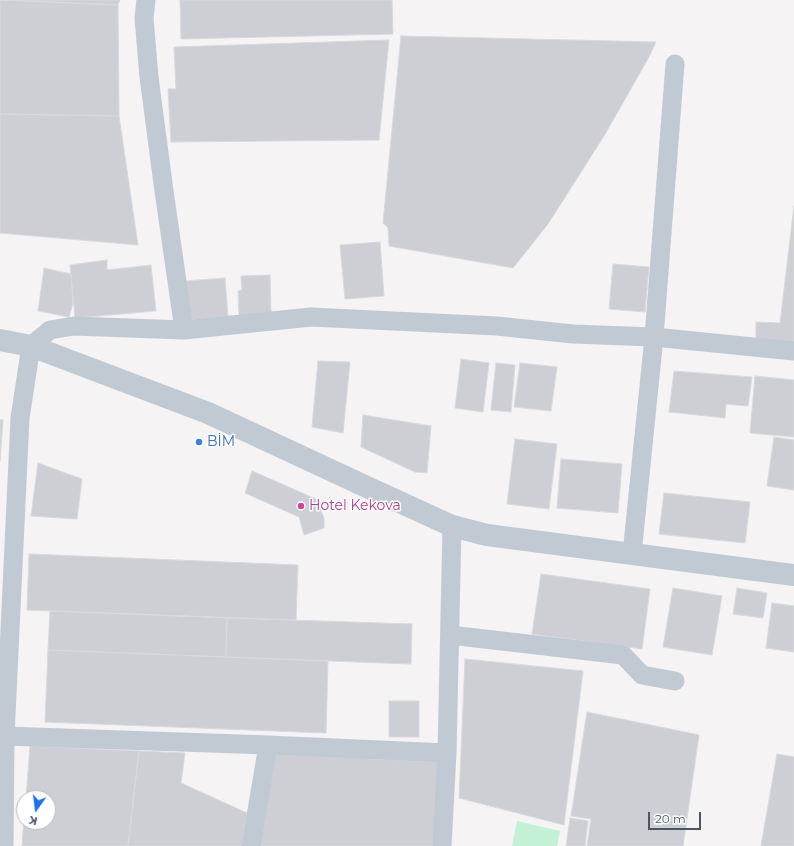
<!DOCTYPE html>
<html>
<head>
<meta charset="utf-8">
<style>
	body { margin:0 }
	#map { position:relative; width:794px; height:846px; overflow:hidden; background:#f5f3f3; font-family:Montserrat,sans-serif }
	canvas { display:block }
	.north { position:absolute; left:16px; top:790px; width:40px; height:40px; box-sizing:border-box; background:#fff; border:1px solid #b7bbc0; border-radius:50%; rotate:194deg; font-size:11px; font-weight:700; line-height:16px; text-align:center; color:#4a5661 }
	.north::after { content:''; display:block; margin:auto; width:14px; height:18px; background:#1a73e8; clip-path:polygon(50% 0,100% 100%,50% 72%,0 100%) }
	.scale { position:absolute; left:648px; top:812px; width:53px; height:18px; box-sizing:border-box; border:2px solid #4a5661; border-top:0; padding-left:5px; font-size:12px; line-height:14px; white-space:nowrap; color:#4a5661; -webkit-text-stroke:3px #fff; paint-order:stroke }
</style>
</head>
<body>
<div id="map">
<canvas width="794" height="846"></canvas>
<div class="north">K</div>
<div class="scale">20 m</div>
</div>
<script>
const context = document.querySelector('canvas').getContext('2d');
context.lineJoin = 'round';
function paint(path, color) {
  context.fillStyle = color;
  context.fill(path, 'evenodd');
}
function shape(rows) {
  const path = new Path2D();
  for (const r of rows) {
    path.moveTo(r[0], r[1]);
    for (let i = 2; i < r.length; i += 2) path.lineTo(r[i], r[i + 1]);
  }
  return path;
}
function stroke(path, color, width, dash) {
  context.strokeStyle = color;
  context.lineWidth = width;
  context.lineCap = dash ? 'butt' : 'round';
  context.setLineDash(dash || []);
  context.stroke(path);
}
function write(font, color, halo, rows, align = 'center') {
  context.font = font + ' Montserrat,sans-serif';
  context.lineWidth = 3;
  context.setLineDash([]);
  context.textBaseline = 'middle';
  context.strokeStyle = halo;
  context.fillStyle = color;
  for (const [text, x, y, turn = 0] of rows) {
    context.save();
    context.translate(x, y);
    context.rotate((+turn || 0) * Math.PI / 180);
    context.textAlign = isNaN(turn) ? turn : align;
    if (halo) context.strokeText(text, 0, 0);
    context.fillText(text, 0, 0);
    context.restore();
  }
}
paint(shape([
	[517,821,560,831,557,846,512,846]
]), '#c3f1d5');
const building = shape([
	[0,0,118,5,119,116,0,114,0,0],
	[6,0,120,0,118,5,6,0],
	[180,0,392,0,393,34,181,39,180,0],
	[401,36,656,42,649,57,604,136,548,224,513,268,389,246,388,228,383,223,401,36],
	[389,40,379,140,171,142,168,89,176,89,174,47,389,40],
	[0,114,119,116,138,245,0,233,0,114],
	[794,206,794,347,756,344,756,322,780,323,794,206],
	[380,242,384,296,345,299,340,245,380,242],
	[107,260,107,270,151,265,156,311,75,318,70,265,107,260],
	[613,264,649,267,645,312,609,309,613,264],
	[44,268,71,274,73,303,69,317,38,311,44,268],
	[270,275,271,315,239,316,238,291,242,290,241,276,270,275],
	[225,278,228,317,189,320,186,281,225,278],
	[461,359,489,363,483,412,455,408,461,359],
	[318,361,350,362,343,433,312,427,318,361],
	[496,363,515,365,511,412,491,410,496,363],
	[520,363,557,367,551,411,514,407,520,363],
	[674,371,752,377,748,406,726,404,725,418,669,412,674,371],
	[755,376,794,380,794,437,750,433,755,376],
	[363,415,431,426,427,473,415,472,361,447,363,415],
	[0,420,3,420,0,461,0,420],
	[774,437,794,440,794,490,767,486,774,437],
	[515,439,557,444,549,509,507,504,515,439],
	[561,459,622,464,618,513,557,508,561,459],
	[38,463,82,479,77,519,31,516,38,463],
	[252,471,316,499,324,518,324,528,304,535,299,517,245,493,252,471],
	[664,493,750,502,745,543,659,534,664,493],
	[29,554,298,565,296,620,27,610,29,554],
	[541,574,650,589,642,649,532,634,541,574],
	[673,588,722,596,712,655,663,647,673,588],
	[737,588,767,593,763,618,733,614,737,588],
	[772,603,794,606,794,652,766,648,772,603],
	[50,611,227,618,226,657,48,650,50,611],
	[227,618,412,624,411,664,226,657,227,618],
	[48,650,328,661,326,733,45,722,48,650],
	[465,659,583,671,564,825,459,798,465,659],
	[389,701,419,701,419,737,389,737,389,701],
	[587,712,699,735,683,846,587,846,591,819,571,816,587,712],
	[30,746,139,751,128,846,22,846,24,817,24,822,48,822,48,798,26,798,30,746],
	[139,751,185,753,181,783,247,813,242,846,128,846,139,751],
	[272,754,439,762,433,846,258,846,272,754],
	[777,754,794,757,794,846,761,846,777,754],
	[570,818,588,821,585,846,566,846,570,818]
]);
paint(building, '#cdcfd5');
stroke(building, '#d7d9de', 1);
stroke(shape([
	[146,0,144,18,149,77,164,191,184,330],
	[632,554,654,337,675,64],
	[450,635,623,655,642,675,675,681],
	[5,736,268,745,447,753],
	[4,846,5,736,20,418,31,346,50,330,74,326,184,330,311,317,497,326,573,334,654,337,794,351],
	[251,846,268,745],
	[442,846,447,753,452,526]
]), '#c1cad2', 19);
stroke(shape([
	[0,340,31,346,208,413,369,488,452,526,487,535,794,575]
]), '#c1cad2', 22);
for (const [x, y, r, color] of [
	[199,442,4,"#3f7fe0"],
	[301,506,4,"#d1479c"]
]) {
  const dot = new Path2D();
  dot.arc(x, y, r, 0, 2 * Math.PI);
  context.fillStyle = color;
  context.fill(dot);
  stroke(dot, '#fff', 1.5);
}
write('14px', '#366cbe', '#fff', [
	["BİM",207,442]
], 'left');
write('14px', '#b23c85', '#fff', [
	["Hotel Kekova",309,506]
], 'left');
</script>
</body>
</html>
